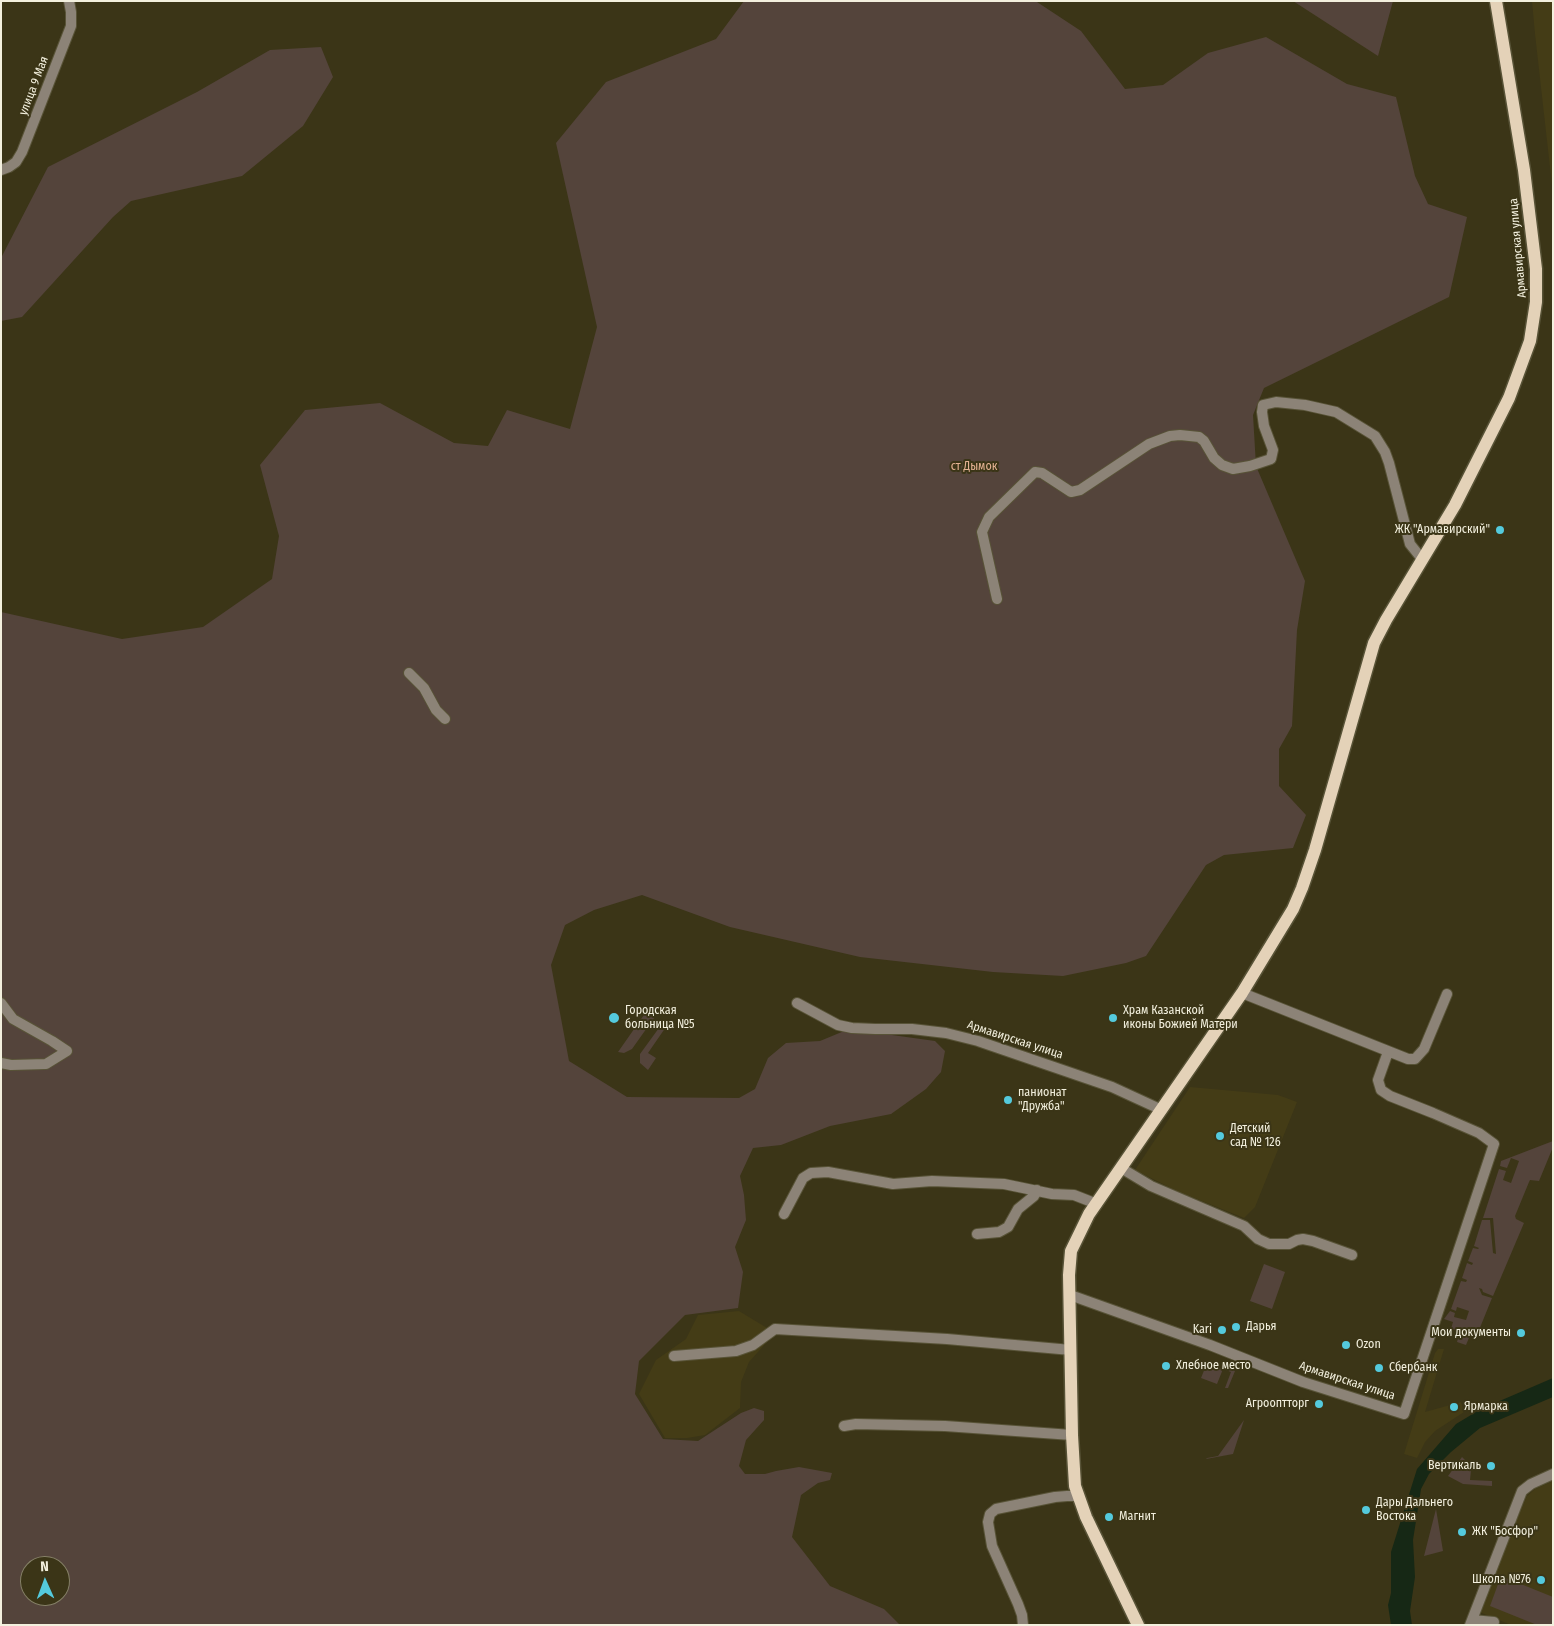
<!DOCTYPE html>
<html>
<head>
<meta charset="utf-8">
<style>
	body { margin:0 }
	#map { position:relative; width:1554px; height:1626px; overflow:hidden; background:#3b3517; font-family:"Fira Sans Condensed",sans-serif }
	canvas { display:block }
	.frame { position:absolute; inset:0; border:2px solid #f3f0de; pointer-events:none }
	.north { position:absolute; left:20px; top:1556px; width:50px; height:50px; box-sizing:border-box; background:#3b3517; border:1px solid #858067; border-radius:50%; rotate:358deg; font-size:14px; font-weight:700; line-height:20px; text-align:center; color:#f3f0de }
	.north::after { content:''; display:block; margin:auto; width:18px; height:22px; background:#54cadd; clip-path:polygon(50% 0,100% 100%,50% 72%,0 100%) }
</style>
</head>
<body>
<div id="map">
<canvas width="1554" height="1626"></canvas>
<div class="frame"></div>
<div class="north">N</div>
</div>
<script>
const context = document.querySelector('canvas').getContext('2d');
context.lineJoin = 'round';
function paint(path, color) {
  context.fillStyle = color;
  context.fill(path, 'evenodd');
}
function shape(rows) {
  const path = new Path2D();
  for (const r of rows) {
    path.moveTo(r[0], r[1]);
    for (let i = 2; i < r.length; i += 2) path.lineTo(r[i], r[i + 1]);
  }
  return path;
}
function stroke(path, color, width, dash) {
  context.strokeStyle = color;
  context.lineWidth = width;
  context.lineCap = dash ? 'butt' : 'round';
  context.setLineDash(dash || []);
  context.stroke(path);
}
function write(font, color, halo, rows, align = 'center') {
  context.font = font + ' "Fira Sans Condensed",sans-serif';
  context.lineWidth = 4;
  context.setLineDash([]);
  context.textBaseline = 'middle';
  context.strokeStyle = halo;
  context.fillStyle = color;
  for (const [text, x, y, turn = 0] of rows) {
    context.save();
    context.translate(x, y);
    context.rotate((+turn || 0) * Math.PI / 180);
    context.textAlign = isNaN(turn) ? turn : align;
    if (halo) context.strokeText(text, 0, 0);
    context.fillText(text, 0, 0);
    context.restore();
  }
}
paint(shape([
	[1532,1,1553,1,1553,194,1535,34],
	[1190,1087,1278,1095,1297,1102,1255,1207,1244,1218,1177,1191,1135,1170],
	[739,1311,767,1328,767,1342,749,1362,741,1382,740,1408,705,1435,687,1438,665,1438,639,1394,656,1360,686,1339,698,1315],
	[1438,1349,1444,1349,1425,1412,1461,1402,1464,1412,1435,1431,1425,1442,1417,1458,1404,1454,1435,1353],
	[1553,1481,1553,1625,1511,1625,1477,1611,1527,1496,1535,1489]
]), '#443c16');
paint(shape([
	[744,1,1032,1,1037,2,1081,31,1125,89,1163,85,1208,53,1266,37,1347,84,1396,97,1415,176,1428,204,1467,217,1449,297,1264,388,1253,415,1256,466,1305,581,1297,630,1292,726,1279,749,1279,786,1306,815,1293,848,1224,855,1206,865,1146,956,1126,963,1063,976,993,972,860,957,730,927,642,895,594,910,565,925,551,965,569,1061,627,1097,739,1098,755,1089,768,1058,786,1043,820,1041,849,1029,935,1041,945,1051,941,1072,926,1089,891,1114,830,1126,781,1145,753,1148,740,1176,744,1195,746,1220,735,1247,743,1272,738,1308,685,1315,639,1361,635,1394,663,1439,698,1441,741,1413,754,1408,764,1411,764,1420,746,1440,739,1466,745,1474,765,1474,776,1471,799,1467,832,1473,830,1480,818,1483,801,1495,792,1537,830,1586,884,1609,900,1625,1,1625,1,612,122,639,203,627,272,579,279,536,260,465,305,410,380,403,454,443,488,446,507,410,570,429,597,327,556,143,606,82,716,39],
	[30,1566,60,1566,60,1596,30,1596],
	[1293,1,1393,1,1378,56],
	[321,47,333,77,303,126,242,176,131,201,113,217,22,317,1,321,1,258,48,167,197,92,270,50],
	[646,1012,654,1018,632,1049,624,1053,618,1052],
	[664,1021,668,1024,648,1053,656,1058,648,1070,640,1063,640,1054],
	[1553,1141,1553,1147,1539,1181,1530,1180,1529,1182,1515,1216,1516,1219,1524,1223,1493,1296,1483,1292,1482,1289,1479,1288,1482,1295,1492,1298,1477,1335,1471,1333,1466,1345,1457,1342,1460,1331,1451,1329,1453,1322,1444,1319,1450,1311,1455,1313,1454,1317,1466,1320,1469,1311,1457,1307,1456,1311,1451,1309,1461,1281,1466,1282,1467,1280,1462,1278,1467,1263,1472,1265,1473,1263,1468,1261,1473,1248,1478,1249,1479,1248,1474,1246,1482,1220,1490,1220,1493,1253,1496,1254,1493,1218,1483,1218,1499,1169,1506,1171,1503,1180,1511,1183,1519,1161,1511,1158,1507,1168,1500,1166,1501,1161],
	[1264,1264,1285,1272,1272,1309,1250,1301],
	[1207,1363,1223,1369,1224,1367,1235,1371,1228,1388,1225,1388,1231,1372,1223,1369,1217,1384,1201,1378],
	[1244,1420,1233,1454,1206,1459,1207,1458,1218,1456],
	[1462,1457,1466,1461,1471,1470,1470,1480,1492,1481,1492,1486,1463,1484,1448,1476],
	[1436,1509,1443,1551,1424,1556],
	[1501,1576,1553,1597,1553,1625,1537,1625,1490,1606]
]), '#54443b');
paint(shape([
	[1553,1378,1553,1397,1480,1428,1451,1452,1429,1474,1421,1489,1413,1540,1415,1577,1410,1611,1412,1625,1391,1625,1388,1605,1391,1593,1391,1552,1417,1469,1456,1424,1481,1409]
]), '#162815');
const minor = shape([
	[1,170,9,167,16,162,22,152,71,26,71,12,69,1],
	[997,599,982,532,989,517,1035,472,1042,473,1071,492,1080,490,1149,444,1170,436,1180,435,1199,437,1204,441,1214,458,1222,465,1233,469,1250,466,1271,459,1273,450,1264,426,1262,412,1263,405,1276,402,1305,405,1336,412,1375,436,1385,452,1389,463,1410,544,1422,559],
	[409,673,424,688,436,710,445,719],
	[1242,993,1408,1059,1415,1059,1424,1049,1447,994],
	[1,1003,13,1019,52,1041,67,1051,46,1064,11,1065,1,1063],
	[797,1003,838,1025,852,1028,875,1029,912,1029,946,1033,978,1041,1112,1087,1162,1110],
	[1121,1168,1151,1186,1244,1226,1258,1239,1269,1244,1289,1244,1297,1240,1303,1239,1313,1241,1352,1255],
	[784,1214,803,1178,811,1173,828,1172,893,1184,932,1181,1004,1184,1052,1194,1074,1195,1097,1204],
	[977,1234,999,1232,1008,1227,1018,1209,1034,1196,1037,1190],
	[1070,1295,1210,1345,1303,1382,1404,1414,1494,1144,1479,1133,1433,1113,1390,1096,1381,1090,1378,1080,1388,1052],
	[674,1356,736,1351,753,1345,775,1329,947,1339,1071,1350],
	[844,1426,856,1424,945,1426,1072,1435],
	[1472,1620,1494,1622,1493,1625],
	[1023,1625,1022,1615,1018,1604,992,1546,988,1522,990,1514,996,1509,1055,1497,1067,1496,1079,1496],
	[1470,1625,1522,1491,1531,1484,1553,1474]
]);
const major = shape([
	[1138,1625,1086,1517,1075,1486,1072,1435,1069,1275,1071,1251,1089,1214,1242,993,1293,909,1302,888,1315,850,1374,643,1386,620,1455,505,1509,398,1530,341,1536,302,1536,269,1524,170,1496,1]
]);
stroke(minor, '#585337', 12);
stroke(major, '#585337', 15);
stroke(minor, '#8c8377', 10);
stroke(major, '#e4d2b8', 12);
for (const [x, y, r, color] of [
	[1500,530,5,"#54cadd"],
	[614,1018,6,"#54cadd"],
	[1113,1018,5,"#54cadd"],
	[1008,1100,5,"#54cadd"],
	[1220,1136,5,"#54cadd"],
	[1236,1327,5,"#54cadd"],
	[1222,1330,5,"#54cadd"],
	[1521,1333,5,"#54cadd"],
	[1346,1345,5,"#54cadd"],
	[1166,1366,5,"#54cadd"],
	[1379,1368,5,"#54cadd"],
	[1319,1404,5,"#54cadd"],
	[1454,1407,5,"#54cadd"],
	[1491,1466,5,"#54cadd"],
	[1366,1510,5,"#54cadd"],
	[1109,1517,5,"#54cadd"],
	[1462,1532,5,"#54cadd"],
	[1541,1580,5,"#54cadd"]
]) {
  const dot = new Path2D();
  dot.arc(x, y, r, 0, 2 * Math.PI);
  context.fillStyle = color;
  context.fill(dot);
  stroke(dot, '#3b3517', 2);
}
write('12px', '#f3f0de', '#3b3517', [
	["улица 9 Мая",34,86,-69],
	["Армавирская улица",1518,248,-95],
	["Армавирская улица",1015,1040,18],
	["Армавирская улица",1347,1381,18]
]);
write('12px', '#e4b293', '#3b3517', [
	["ст Дымок",974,467]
]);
write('12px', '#f3f0de', '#3b3517', [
	["ЖК \"Армавирский\"",1490,530,"right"],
	["Городская",625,1011],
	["больница №5",625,1025],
	["Храм Казанской",1123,1011],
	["иконы Божией Матери",1123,1025],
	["панионат",1018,1093],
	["\"Дружба\"",1018,1107],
	["Детский",1230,1129],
	["сад № 126",1230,1143],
	["Дарья",1246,1327],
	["Kari",1212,1330,"right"],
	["Мои документы",1511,1333,"right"],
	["Ozon",1356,1345],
	["Хлебное место",1176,1366],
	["Сбербанк",1389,1368],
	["Агрооптторг",1309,1404,"right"],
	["Ярмарка",1464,1407],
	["Вертикаль",1481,1466,"right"],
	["Дары Дальнего",1376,1503],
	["Востока",1376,1517],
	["Магнит",1119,1517],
	["ЖК \"Босфор\"",1472,1532],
	["Школа №76",1531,1580,"right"]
], 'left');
</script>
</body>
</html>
